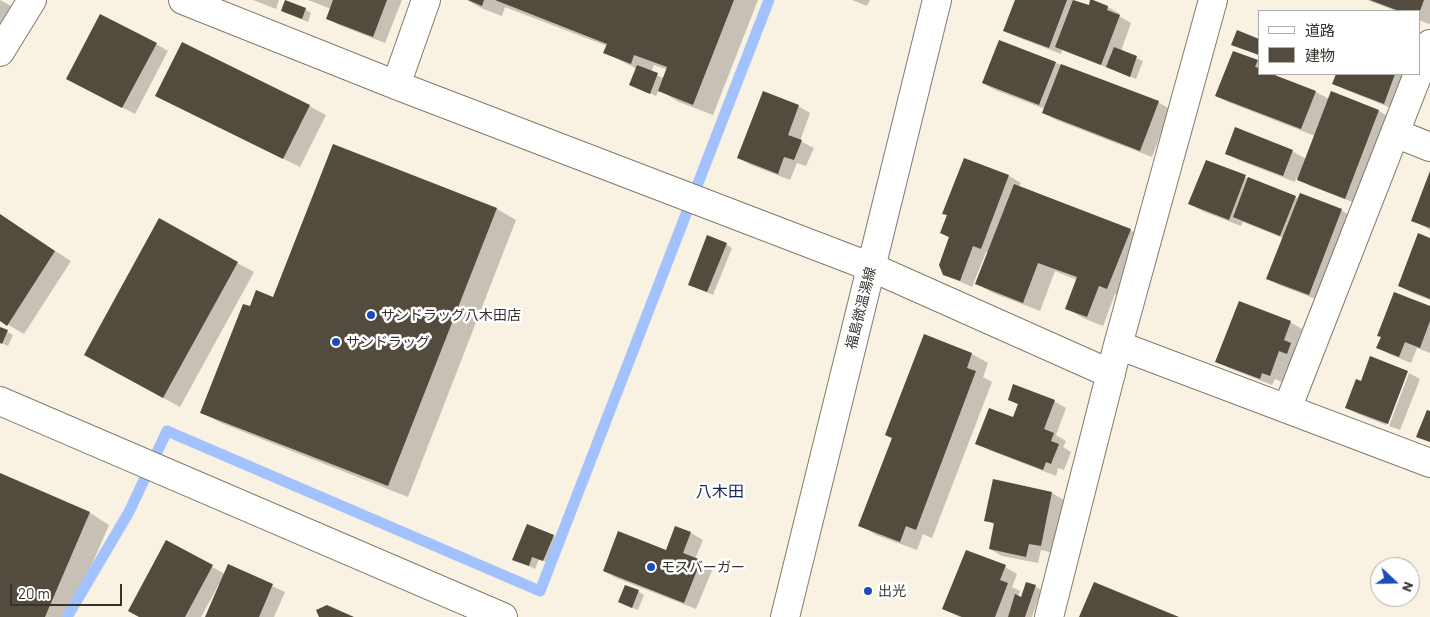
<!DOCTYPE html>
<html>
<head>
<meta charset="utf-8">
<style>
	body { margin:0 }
	#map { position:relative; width:1430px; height:617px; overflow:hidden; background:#f9f1e1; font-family:Barlow,"Noto Sans JP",sans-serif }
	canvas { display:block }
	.legend { position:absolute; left:1258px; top:10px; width:162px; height:65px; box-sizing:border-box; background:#fff; border:1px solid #afadab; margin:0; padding:6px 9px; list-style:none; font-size:15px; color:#36332d }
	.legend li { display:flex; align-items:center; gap:10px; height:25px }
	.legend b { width:25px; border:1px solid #afadab }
	.north { position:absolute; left:1370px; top:557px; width:50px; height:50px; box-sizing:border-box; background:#fff; border:1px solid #afadab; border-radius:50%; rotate:111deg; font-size:14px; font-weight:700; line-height:20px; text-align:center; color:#36332d }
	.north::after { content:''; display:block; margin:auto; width:18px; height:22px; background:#1b4cb9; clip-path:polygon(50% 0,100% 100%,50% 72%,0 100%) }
	.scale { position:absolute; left:10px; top:584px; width:112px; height:22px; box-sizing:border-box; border:2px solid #36332d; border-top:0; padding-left:6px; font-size:15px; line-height:18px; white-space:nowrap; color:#36332d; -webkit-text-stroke:4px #fff; paint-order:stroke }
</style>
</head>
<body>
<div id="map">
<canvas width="1430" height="617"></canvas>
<ul class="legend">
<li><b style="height:6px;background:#fff"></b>道路</li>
<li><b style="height:14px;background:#524b3e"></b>建物</li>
</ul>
<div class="north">N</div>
<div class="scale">20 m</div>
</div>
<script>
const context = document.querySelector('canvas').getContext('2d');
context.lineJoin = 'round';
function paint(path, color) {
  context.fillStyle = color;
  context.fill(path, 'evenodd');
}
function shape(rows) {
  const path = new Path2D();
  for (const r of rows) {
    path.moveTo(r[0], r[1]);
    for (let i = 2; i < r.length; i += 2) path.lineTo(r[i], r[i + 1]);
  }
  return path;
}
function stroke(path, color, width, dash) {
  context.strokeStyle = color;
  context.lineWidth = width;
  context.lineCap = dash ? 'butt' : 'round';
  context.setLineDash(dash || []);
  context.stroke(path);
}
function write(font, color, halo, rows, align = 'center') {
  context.font = font + ' Barlow,"Noto Sans JP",sans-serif';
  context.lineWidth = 5;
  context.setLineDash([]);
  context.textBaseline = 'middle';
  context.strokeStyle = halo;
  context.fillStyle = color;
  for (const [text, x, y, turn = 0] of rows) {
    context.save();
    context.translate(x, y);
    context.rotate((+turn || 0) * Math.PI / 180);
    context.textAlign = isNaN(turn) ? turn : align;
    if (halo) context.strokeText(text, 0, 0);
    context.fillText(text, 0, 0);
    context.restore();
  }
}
paint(shape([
	[0,0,15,8,0,36],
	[253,0,279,0,276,9],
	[308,0,402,0,385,43,339,25,327,18,331,9],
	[467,0,758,0,713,115,679,102,659,90,656,96,631,85,637,69,604,52,607,46,505,7,502,16,481,8],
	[654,65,668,70,665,79,651,72],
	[852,0,870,0,867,6],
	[1016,0,1074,0,1089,6,1108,7,1120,14,1119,16,1131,23,1121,51,1143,61,1136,79,1062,50,1061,54,1017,37,1005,30],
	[1367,0,1430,0,1430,23,1429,24,1419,20,1419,11,1396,11],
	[305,9,311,13,308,22,282,11],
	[156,44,168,51,135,114,79,85],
	[1234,52,1259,62,1259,74,1269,74,1316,92,1329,99,1331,93,1379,111,1391,118,1358,204,1310,186,1296,178,1295,182,1238,160,1226,153,1292,151,1306,159,1315,136,1228,102,1216,96],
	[1056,63,1158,102,1170,109,1152,157,1056,120,1044,113,1045,109,995,90,983,83],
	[1337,74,1410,74,1396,110,1346,90,1334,83],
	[157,96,309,106,326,115,300,167],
	[798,106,810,113,800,141,814,148,806,166,797,163,790,180,751,165,739,158],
	[965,160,1009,176,1021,183,1019,187,1130,230,1146,239,1124,298,1115,294,1103,326,1083,318,1066,308,1077,280,1055,271,1040,311,993,293,977,284,989,253,986,252,972,287,944,274,950,238,941,233],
	[1207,162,1299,199,1341,210,1353,217,1321,301,1279,285,1267,278,1283,238,1243,222,1241,226,1202,211,1190,204],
	[1430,174,1430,230,1412,220],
	[497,209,516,220,408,497,221,423,201,412,251,308],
	[0,216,71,261,24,334,0,320],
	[1430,239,1430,300,1412,293,1400,286],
	[726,244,732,248,713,295,696,288],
	[237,263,254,272,180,407,102,364],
	[1430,307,1430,353,1417,348,1411,363,1389,354,1378,347],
	[1290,322,1302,329,1295,347,1303,351,1299,360,1292,357,1282,382,1275,379,1272,385,1229,368,1217,361],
	[0,328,13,335,8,346,0,342],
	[924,336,972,354,988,363,983,377,992,382,932,538,923,534,917,550,876,535,860,525,893,439,886,435],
	[1407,372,1386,425,1358,414,1346,407],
	[1409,373,1420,379,1400,430,1389,426],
	[1009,399,1054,401,1066,408,1056,435,1066,441,1063,447,1071,452,1064,470,1058,468,1056,476,989,450,977,443,1014,418,1019,405],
	[0,474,90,513,109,525,69,617,0,617],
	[1052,493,1064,500,1053,553,1041,550,1038,563,1002,556,990,549,995,525,986,520],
	[691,533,703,540,695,559,713,568,696,609,616,578,604,571,667,551],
	[553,536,559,539,550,563,539,559,535,569,519,561],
	[167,542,225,574,229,566,285,592,274,617,206,617,221,585,219,584,201,617,141,617],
	[967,551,1005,567,1017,574,1012,587,1020,591,1018,597,1021,598,1035,586,1041,590,1032,617,959,617,944,609],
	[638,591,644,595,638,610,626,605]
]), '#0003');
stroke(shape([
	[67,617,129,512,167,431,540,591,769,0]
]), '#a2c2ff', 11);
paint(shape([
	[285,0,306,8,302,19,281,11],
	[333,0,387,0,373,37,326,19],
	[468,0,484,0,482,6],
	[495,0,734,0,693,105,658,91,667,67,634,55,631,64,603,53,607,44],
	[1015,0,1067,0,1049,48,1003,31],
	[1073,0,1089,5,1090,0,1093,0,1108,6,1107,10,1120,15,1101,65,1055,47],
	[1370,0,1424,0,1420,11,1399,11],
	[100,14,157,43,122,108,66,79],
	[1237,30,1259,39,1259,55,1231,45],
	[999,40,1056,62,1039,105,982,83],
	[182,42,310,105,283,159,155,96],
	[1114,47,1137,56,1130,77,1106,67],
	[1233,51,1258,60,1255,67,1259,68,1259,74,1272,74,1316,91,1301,129,1215,96],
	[1061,64,1159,101,1140,151,1042,113],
	[637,65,658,73,650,94,629,85],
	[1336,74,1395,74,1384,104,1332,84],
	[763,91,799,105,788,135,802,140,794,160,784,157,778,174,737,158],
	[1331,91,1379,110,1345,199,1297,180],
	[1235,127,1293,150,1283,176,1225,154],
	[333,144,497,208,388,486,200,413,243,304,250,306,256,290,273,297],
	[964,158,1009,175,981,249,973,246,960,281,943,275,939,265,949,237,940,233,947,215,942,214],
	[1206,160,1246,175,1229,220,1188,204],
	[1430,171,1430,228,1411,221],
	[1248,177,1296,196,1280,236,1233,217],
	[1014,184,1131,229,1107,289,1099,286,1087,317,1065,309,1077,277,1038,263,1023,303,975,284],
	[1300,193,1342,209,1309,295,1266,279],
	[0,214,55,251,7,326,0,321],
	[159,218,238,262,163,398,84,355],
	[1418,233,1430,238,1430,299,1398,286],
	[707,235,727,243,707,292,688,285],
	[1394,292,1430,306,1430,321,1420,348,1405,342,1399,357,1376,348,1381,337,1377,336],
	[1239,301,1291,321,1284,340,1291,343,1287,354,1279,351,1270,376,1262,373,1260,379,1215,362],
	[0,327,8,330,2,344,0,343],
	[924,334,972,353,967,368,976,371,916,530,906,526,900,542,858,526,892,438,885,435],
	[1370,356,1408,371,1388,424,1345,408,1356,379,1361,381],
	[1013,384,1055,400,1044,429,1054,433,1051,441,1059,444,1051,464,1046,462,1043,470,975,444,989,408,1013,417,1018,404,1008,400],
	[1427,410,1430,411,1430,442,1416,437],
	[0,473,90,512,45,617,0,617],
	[993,479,1052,492,1041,546,1029,544,1026,557,989,549,994,523,984,521],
	[527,524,554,535,543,561,532,557,529,566,512,560],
	[675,526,691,532,683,553,701,560,684,603,603,571,618,531,666,550],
	[166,540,213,565,185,617,139,617,128,611],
	[966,550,1006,565,1000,580,1008,583,995,617,962,617,942,609],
	[228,564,273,584,259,617,205,617],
	[1026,582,1036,585,1025,617,1008,617,1015,594,1021,597],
	[1094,582,1179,617,1079,617],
	[625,585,639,590,632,608,618,602],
	[327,605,354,617,319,617,316,610]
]), '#524b3e');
const minor = shape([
	[183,0,396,85,871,267,1111,374],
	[0,52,32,0],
	[1419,73,1430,44],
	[396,85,426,0],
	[1395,133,1430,147],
	[1118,345,1430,463],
	[1287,409,1418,74],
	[1049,617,1118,345,1213,0]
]);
const tertiary = shape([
	[0,401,503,617]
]);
const secondary = shape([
	[785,617,937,0]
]);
stroke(minor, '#827b6d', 30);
stroke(tertiary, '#827b6d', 30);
stroke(secondary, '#827b6d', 30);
stroke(minor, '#fff', 28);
stroke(tertiary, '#fff', 28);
stroke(secondary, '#fff', 28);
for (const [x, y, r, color] of [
	[371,315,5,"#1b4cb9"],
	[336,342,5,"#1b4cb9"],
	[651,567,5,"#1b4cb9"],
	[868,591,5,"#1b4cb9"]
]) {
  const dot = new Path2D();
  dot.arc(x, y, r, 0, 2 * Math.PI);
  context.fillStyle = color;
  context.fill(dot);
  stroke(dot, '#fff', 2);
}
write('14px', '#36332d', '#fff', [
	["福島微温湯線",861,308,-76]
]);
write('14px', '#36332d', '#fff', [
	["サンドラッグ八木田店",381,315],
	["サンドラッグ",346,342],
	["モスバーガー",661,567],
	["出光",878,591]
], 'left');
write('16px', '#10285d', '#fff', [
	["八木田",720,492]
]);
</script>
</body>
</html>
